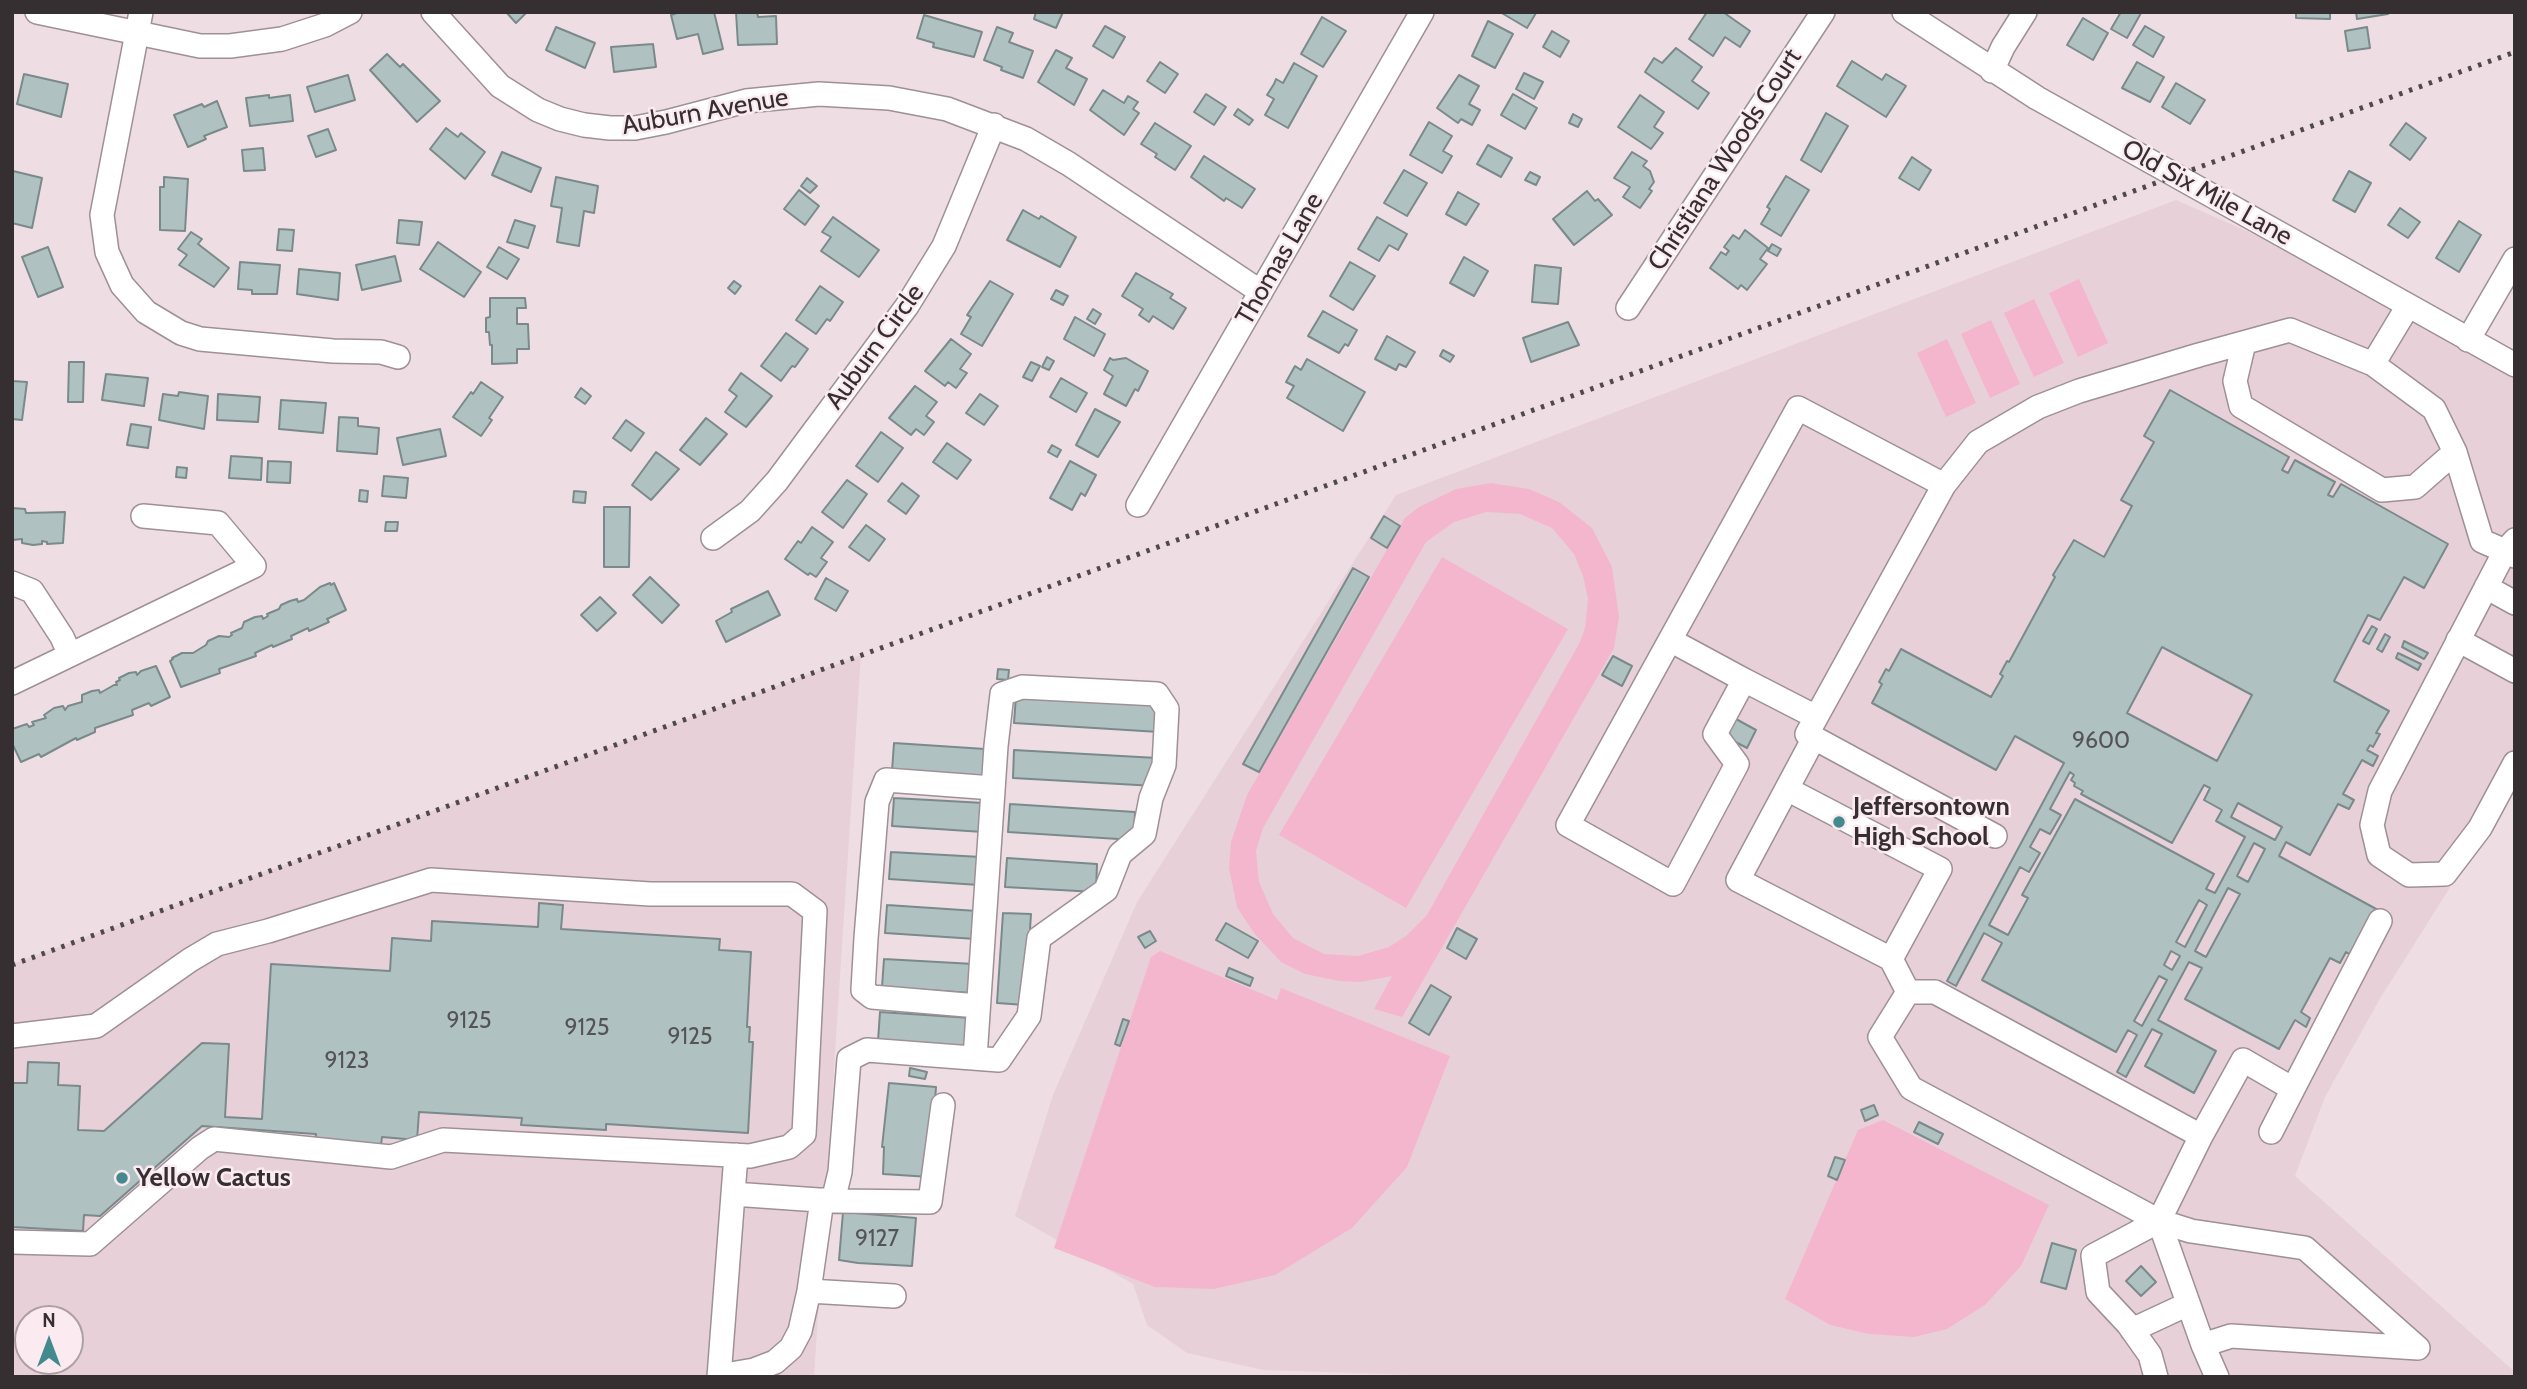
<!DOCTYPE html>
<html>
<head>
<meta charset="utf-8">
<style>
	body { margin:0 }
	#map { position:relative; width:2527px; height:1389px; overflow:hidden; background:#eedee3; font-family:Cabin,sans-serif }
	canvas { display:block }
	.frame { position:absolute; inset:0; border:14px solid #352f31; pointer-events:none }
	.north { position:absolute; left:14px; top:1305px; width:70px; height:70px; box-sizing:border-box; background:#fbebf1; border:2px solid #aca0a4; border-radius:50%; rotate:0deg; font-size:19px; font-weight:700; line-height:28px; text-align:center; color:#352f31 }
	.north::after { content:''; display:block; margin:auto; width:24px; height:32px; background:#428a8e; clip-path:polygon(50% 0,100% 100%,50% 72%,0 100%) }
</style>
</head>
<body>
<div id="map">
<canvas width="2527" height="1389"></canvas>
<div class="frame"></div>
<div class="north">N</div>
</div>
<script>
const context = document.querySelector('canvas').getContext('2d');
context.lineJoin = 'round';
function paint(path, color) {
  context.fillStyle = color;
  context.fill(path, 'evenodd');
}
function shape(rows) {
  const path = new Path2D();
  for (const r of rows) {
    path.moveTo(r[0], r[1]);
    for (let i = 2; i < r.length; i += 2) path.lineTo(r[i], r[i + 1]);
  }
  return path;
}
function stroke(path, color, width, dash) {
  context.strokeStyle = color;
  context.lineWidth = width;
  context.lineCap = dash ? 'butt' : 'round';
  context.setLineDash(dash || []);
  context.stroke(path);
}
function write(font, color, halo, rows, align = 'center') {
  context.font = font + ' Cabin,sans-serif';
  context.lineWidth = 5;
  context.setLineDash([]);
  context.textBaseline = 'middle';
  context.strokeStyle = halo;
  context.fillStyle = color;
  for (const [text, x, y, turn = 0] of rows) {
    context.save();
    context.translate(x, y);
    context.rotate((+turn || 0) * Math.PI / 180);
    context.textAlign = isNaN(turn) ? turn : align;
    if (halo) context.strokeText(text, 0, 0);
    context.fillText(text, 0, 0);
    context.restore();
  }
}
paint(shape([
	[2176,200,2372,286,2515,372,2515,784,2381,997,2325,1097,2295,1176,2515,1372,2515,1377,1469,1377,1263,1370,1187,1353,1147,1325,1133,1284,1015,1216,1053,1095,1137,902,1396,495],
	[861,655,814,1377,12,1377,12,964],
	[28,1319,70,1319,70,1361,28,1361]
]), '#e8d0d9');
paint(shape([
	[2079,279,2108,343,2078,357,2049,293],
	[2034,299,2064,363,2034,377,2004,313],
	[1991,320,2020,384,1990,398,1961,334],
	[1947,339,1976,403,1946,417,1917,353],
	[1491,483,1529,489,1559,502,1592,528,1612,567,1619,617,1614,648,1402,1017,1374,1009,1392,976,1360,982,1339,981,1305,974,1281,962,1254,933,1237,907,1229,868,1231,842,1247,795,1405,518,1419,507,1456,489],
	[1486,512,1520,514,1552,528,1574,554,1583,576,1588,599,1585,628,1580,642,1427,915,1406,936,1389,947,1358,956,1324,954,1293,938,1273,914,1259,882,1256,851,1263,828,1426,542,1454,522],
	[1442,557,1568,629,1406,908,1279,835],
	[1160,951,1277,1000,1281,988,1450,1056,1407,1167,1352,1228,1275,1275,1214,1289,1155,1287,1054,1248,1151,957],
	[1883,1120,2049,1205,2021,1266,1985,1305,1947,1329,1914,1337,1869,1334,1830,1325,1785,1299,1858,1130]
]), '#f4b6cd');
const building = shape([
	[506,12,527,12,516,23,506,12],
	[680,12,714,12,723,49,703,54,698,34,677,39,671,15,680,12],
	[736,12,757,12,758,17,776,16,777,44,738,45,736,12],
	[1036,12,1063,12,1056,28,1034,19,1036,12],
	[1500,12,1534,12,1536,13,1527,28,1500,12],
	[1707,12,1723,12,1750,31,1740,47,1725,37,1713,56,1689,39,1707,12],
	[2121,12,2141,13,2127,38,2111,29,2121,12],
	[2296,12,2330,12,2330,19,2296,18,2296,12],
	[2356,12,2387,12,2388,14,2357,19,2356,12],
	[924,15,982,32,974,57,933,47,934,43,917,38,924,15],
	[1322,17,1346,31,1323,67,1301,54,1322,17],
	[2083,18,2108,33,2093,60,2067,45,2083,18],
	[1488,21,1513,34,1495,68,1472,56,1488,21],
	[1105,26,1125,37,1113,58,1093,46,1105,26],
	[2145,26,2164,37,2153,57,2133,45,2145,26],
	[556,27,595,43,585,68,546,50,556,27],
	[997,27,1013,33,1009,42,1033,51,1023,78,1001,70,1002,67,984,60,997,27],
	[2367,27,2370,48,2348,51,2345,31,2367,27],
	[1552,31,1569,41,1560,57,1543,47,1552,31],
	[653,44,656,67,614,72,611,47,653,44],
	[1676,48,1702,67,1692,81,1709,93,1698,109,1645,72,1654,58,1662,63,1676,48],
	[1056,50,1072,58,1066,68,1087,79,1074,105,1038,82,1056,50],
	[387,54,400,67,403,64,440,101,417,122,370,70,387,54],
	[1852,61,1882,80,1886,74,1906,86,1886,117,1837,86,1852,61],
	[1160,62,1178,74,1165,93,1147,81,1160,62],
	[2137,62,2164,77,2150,102,2122,88,2137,62],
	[1294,63,1317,76,1288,128,1265,115,1274,99,1267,95,1274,84,1276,79,1283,83,1294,63],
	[1524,73,1543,82,1534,99,1516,89,1524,73],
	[24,74,68,84,61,117,17,104,24,74],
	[348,75,355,100,315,112,307,87,348,75],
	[1459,75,1479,86,1469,104,1480,110,1472,125,1461,119,1458,123,1437,108,1459,75],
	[2176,83,2205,100,2190,124,2162,107,2176,83],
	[1103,90,1124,103,1128,96,1138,102,1133,109,1139,113,1124,135,1090,110,1103,90],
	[1206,94,1226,107,1214,125,1194,112,1206,94],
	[1513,94,1537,108,1525,129,1501,115,1513,94],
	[269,95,269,98,290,95,293,121,250,126,246,98,269,95],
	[1640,95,1664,112,1654,127,1663,133,1651,149,1618,127,1640,95],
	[217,101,227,127,204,136,206,139,188,147,174,115,202,104,204,107,217,101],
	[1238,109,1253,120,1249,125,1234,115,1238,109],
	[1826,113,1848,126,1821,172,1801,160,1826,113],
	[1573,114,1582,119,1578,127,1569,123,1573,114],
	[1429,122,1452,136,1443,151,1452,156,1442,173,1410,155,1429,122],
	[1155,123,1191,146,1175,170,1155,157,1157,154,1141,144,1155,123],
	[2406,123,2426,138,2410,160,2390,145,2406,123],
	[446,128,458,137,461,133,485,152,465,179,430,149,446,128],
	[328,129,336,150,316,157,308,136,328,129],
	[1488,145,1512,158,1501,177,1477,164,1488,145],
	[263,148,265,170,244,171,242,150,263,148],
	[502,152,541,168,531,192,492,175,502,152],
	[1632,152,1647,161,1643,166,1650,171,1654,182,1649,189,1652,191,1640,208,1623,197,1630,187,1614,178,1632,152],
	[1204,156,1255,189,1242,208,1226,198,1224,201,1191,177,1204,156],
	[1912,157,1931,170,1919,190,1899,178,1912,157],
	[1404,170,1427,183,1407,216,1384,203,1404,170],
	[13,171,42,178,32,228,12,223,13,171],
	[2349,171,2371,183,2355,212,2333,200,2349,171],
	[1530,172,1540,177,1536,185,1525,180,1530,172],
	[1786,176,1809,190,1781,236,1761,224,1770,209,1767,207,1786,176],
	[164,177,188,179,185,231,160,230,160,187,164,187,164,177],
	[556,177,598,186,594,213,584,211,579,246,557,242,562,208,551,206,556,177],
	[807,178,817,186,810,193,801,186,807,178],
	[799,190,819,206,805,225,784,209,799,190],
	[1587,191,1595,201,1598,199,1612,215,1574,245,1553,219,1587,191],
	[1458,192,1479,204,1466,225,1446,214,1458,192],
	[2400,208,2420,222,2408,238,2388,225,2400,208],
	[1023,210,1039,219,1041,216,1076,237,1060,267,1007,240,1023,210],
	[833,217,879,250,859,277,821,251,831,237,822,232,833,217],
	[1377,217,1407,234,1398,250,1389,245,1379,261,1358,249,1377,217],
	[399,220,422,222,419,245,397,243,399,220],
	[515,220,535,226,528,248,507,242,515,220],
	[2459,221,2481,235,2459,272,2436,258,2459,221],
	[279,229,294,230,292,251,277,250,279,229],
	[1745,230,1768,248,1760,259,1767,264,1747,290,1741,285,1738,289,1710,268,1721,252,1726,255,1727,253,1729,251,1724,247,1733,235,1739,239,1745,230],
	[191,232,202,239,198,244,229,268,214,287,179,265,187,255,178,249,191,232],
	[438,242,481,272,464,297,420,269,438,242],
	[1772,244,1781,249,1777,256,1768,251,1772,244],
	[48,247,63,287,38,297,22,257,48,247],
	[499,247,519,259,507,279,487,267,499,247],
	[395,256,401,281,362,290,356,265,395,256],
	[1464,257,1488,271,1474,296,1450,283,1464,257],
	[240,262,280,265,277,294,252,294,252,290,238,289,240,262],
	[1350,262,1375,276,1353,310,1330,296,1350,262],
	[1535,265,1561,268,1558,304,1532,302,1535,265],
	[299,269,340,273,338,300,297,294,299,269],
	[1136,273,1173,294,1170,298,1186,308,1173,329,1153,316,1149,322,1139,315,1143,309,1122,296,1136,273],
	[734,281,741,286,735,294,728,288,734,281],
	[990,281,1013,294,982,346,961,334,971,317,967,315,990,281],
	[820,286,843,302,830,321,827,319,816,334,796,320,820,286],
	[1056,290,1068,296,1063,305,1051,299,1056,290],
	[490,298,525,298,526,308,517,308,517,324,528,324,529,349,517,349,517,363,492,364,492,345,490,345,489,332,486,332,486,318,490,317,490,298],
	[1093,309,1101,314,1095,324,1087,319,1093,309],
	[1323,311,1357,330,1348,346,1345,344,1339,353,1308,336,1323,311],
	[1075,317,1105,334,1094,356,1064,339,1075,317],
	[1568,322,1579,345,1531,362,1523,338,1568,322],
	[786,333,808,349,795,367,792,366,781,381,761,366,786,333],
	[1387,336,1415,352,1406,367,1399,364,1396,370,1375,359,1387,336],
	[951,339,971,354,960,369,967,373,956,388,948,382,945,386,925,371,951,339],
	[1443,350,1454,356,1450,362,1440,356,1443,350],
	[1047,357,1054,361,1049,370,1042,367,1047,357],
	[1110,358,1113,360,1126,358,1148,371,1138,391,1135,389,1126,406,1104,394,1113,376,1104,370,1110,358],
	[1307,359,1365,392,1343,431,1287,398,1294,386,1286,382,1295,366,1301,370,1307,359],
	[69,362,84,362,83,402,68,402,69,362],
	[1031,362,1040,366,1032,381,1023,377,1031,362],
	[741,373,772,396,746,427,725,412,737,396,729,390,741,373],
	[106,374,148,378,144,406,102,400,106,374],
	[1061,378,1087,393,1076,412,1050,397,1061,378],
	[12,381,27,382,22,420,12,419,12,381],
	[481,382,503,397,489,418,492,420,481,436,453,417,471,392,473,394,481,382],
	[915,386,937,402,926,416,934,422,924,435,916,429,911,435,889,418,915,386],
	[581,388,591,396,585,404,575,397,581,388],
	[2170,390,2289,457,2282,470,2288,473,2295,460,2335,482,2328,495,2333,497,2341,484,2448,544,2424,588,2404,577,2380,620,2368,615,2334,681,2389,711,2376,733,2380,734,2373,747,2370,745,2367,750,2378,756,2373,766,2362,760,2343,794,2354,800,2349,809,2338,804,2310,855,2286,842,2279,856,2378,910,2353,956,2346,952,2340,963,2330,958,2301,1012,2310,1018,2306,1027,2295,1020,2279,1049,2185,999,2202,968,2189,962,2158,1020,2216,1051,2194,1093,2145,1066,2162,1034,2152,1029,2126,1077,2117,1072,2137,1035,2128,1030,2116,1052,1982,980,2002,943,1984,933,1956,986,1947,981,2064,763,2015,736,1996,770,1872,703,1882,684,1879,682,1886,669,1889,671,1901,649,1991,697,2003,676,2000,674,2007,661,2009,662,2055,577,2053,575,2074,540,2104,557,2132,506,2121,500,2154,442,2144,436,2170,390],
	[2162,647,2252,695,2217,761,2127,713,2162,647],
	[2070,772,2074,775,2071,780,2075,783,2074,786,2083,791,2081,794,2172,843,2204,785,2210,788,2204,800,2222,810,2216,821,2245,837,2215,893,2206,889,2214,874,2075,799,2022,895,2028,898,2008,935,1989,925,2020,867,2029,872,2040,853,2030,847,2040,829,2050,834,2061,815,2050,809,2070,772],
	[2238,803,2282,827,2275,840,2231,817,2238,803],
	[2254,843,2265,849,2248,882,2237,876,2254,843],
	[2228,888,2240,894,2206,957,2195,951,2228,888],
	[2199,900,2207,905,2185,947,2176,942,2199,900],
	[2171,951,2180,956,2172,970,2164,965,2171,951],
	[2159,976,2167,980,2142,1026,2134,1021,2159,976],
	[179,392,208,396,204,429,159,420,163,394,178,396,179,392],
	[218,394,260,397,258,422,217,420,218,394],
	[980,394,998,406,984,425,966,413,980,394],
	[281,400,326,403,323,433,279,429,281,400],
	[1095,409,1120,422,1098,457,1076,445,1095,409],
	[339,417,358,418,358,426,379,428,377,454,337,451,339,417],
	[706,418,727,434,700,465,680,450,706,418],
	[626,420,644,433,631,451,613,438,626,420],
	[131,424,151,427,148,448,127,445,131,424],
	[440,429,446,456,403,465,397,438,440,429],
	[881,432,903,448,878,482,856,466,881,432],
	[947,443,971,460,957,479,933,462,947,443],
	[1052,445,1061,450,1057,457,1048,452,1052,445],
	[656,452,679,469,651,500,632,485,656,452],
	[231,456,262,458,261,480,229,478,231,456],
	[268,461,291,462,290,483,267,482,268,461],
	[1070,461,1096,475,1085,496,1081,493,1072,510,1050,498,1070,461],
	[177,467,187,468,186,478,176,477,177,467],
	[384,476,408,478,406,498,382,496,384,476],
	[847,480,867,494,843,528,822,512,847,480],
	[902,483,919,496,906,514,888,501,902,483],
	[360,490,368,491,367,502,359,501,360,490],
	[574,491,586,492,585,503,573,502,574,491],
	[604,507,630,507,629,567,604,567,604,507],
	[12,508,25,509,26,513,65,512,63,543,47,544,47,542,42,541,42,544,33,545,22,543,22,539,12,540,12,508],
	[1384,516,1400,526,1387,548,1371,538,1384,516],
	[386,522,398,522,397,531,385,531,386,522],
	[866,525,885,539,869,561,849,547,866,525],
	[812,527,833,542,821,558,827,562,816,577,810,573,808,575,785,559,798,541,801,543,812,527],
	[1353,568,1369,577,1259,772,1243,764,1353,568],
	[650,577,679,605,662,623,633,595,650,577],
	[826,578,848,591,836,611,815,599,826,578],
	[330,583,331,585,334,583,346,610,327,619,329,622,309,631,308,628,291,636,292,639,273,647,272,645,255,653,256,656,219,669,220,673,181,687,170,661,173,659,172,658,182,653,193,653,206,645,208,641,219,636,229,637,232,635,231,633,242,628,244,622,255,617,262,616,263,619,268,616,267,614,279,609,281,605,290,601,297,599,298,602,304,600,320,587,330,583],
	[768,591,780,615,726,642,716,621,732,612,731,609,768,591],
	[600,597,616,613,597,631,581,615,600,597],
	[2372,626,2377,629,2369,644,2363,641,2372,626],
	[2385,634,2390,637,2382,652,2377,649,2385,634],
	[2404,641,2428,653,2424,659,2402,647,2404,641],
	[2398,653,2421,664,2418,670,2396,658,2398,653],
	[1613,656,1632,666,1622,686,1602,675,1613,656],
	[156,666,170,697,151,706,149,703,132,710,133,715,95,728,95,732,77,740,76,738,41,757,39,754,21,762,12,743,12,729,27,724,29,727,34,725,32,722,46,718,44,715,54,708,63,706,65,710,68,706,82,702,82,695,92,691,99,690,100,693,114,685,117,685,116,682,120,680,119,678,129,673,136,672,137,675,141,671,156,666],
	[998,669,1009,670,1008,680,997,679,998,669],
	[1016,696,1160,705,1159,732,1014,723,1016,696],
	[1736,719,1756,730,1747,748,1726,737,1736,719],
	[894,743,985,749,983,777,892,771,894,743],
	[1014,750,1157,758,1155,786,1013,778,1014,750],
	[894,798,984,803,983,832,892,826,894,798],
	[1010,804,1135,812,1134,840,1008,832,1010,804],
	[891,852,981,857,979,885,889,879,891,852],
	[1007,858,1097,864,1096,892,1005,887,1007,858],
	[539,903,563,905,561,929,720,939,719,950,751,952,747,1027,750,1027,749,1042,753,1042,748,1133,606,1124,606,1130,521,1125,522,1118,419,1112,417,1140,382,1137,381,1145,315,1141,316,1134,202,1126,100,1216,84,1215,83,1231,12,1227,12,1083,27,1083,28,1062,59,1063,58,1085,80,1086,78,1130,104,1131,202,1043,229,1044,225,1117,262,1119,271,964,390,971,392,938,431,941,432,921,538,927,539,903],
	[887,905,977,911,976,939,885,933,887,905],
	[1003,913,1031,914,1025,1005,997,1003,1003,913],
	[1226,923,1258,941,1248,958,1216,940,1226,923],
	[1457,928,1477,939,1466,959,1447,948,1457,928],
	[1150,931,1156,941,1145,948,1138,937,1150,931],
	[884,959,974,964,972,993,882,987,884,959],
	[1229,968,1253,978,1250,986,1226,976,1229,968],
	[1431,985,1451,997,1429,1035,1409,1023,1431,985],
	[880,1012,971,1018,969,1046,878,1041,880,1012],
	[1123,1019,1129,1021,1120,1046,1115,1044,1123,1019],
	[910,1068,927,1072,925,1079,909,1076,910,1068],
	[889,1083,936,1087,930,1177,883,1174,884,1147,882,1147,889,1083],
	[1874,1105,1878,1115,1865,1121,1861,1110,1874,1105],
	[1919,1122,1943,1134,1938,1144,1914,1132,1919,1122],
	[1835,1157,1845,1160,1837,1180,1828,1176,1835,1157],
	[843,1212,916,1218,912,1266,858,1263,839,1260,843,1212],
	[2052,1243,2076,1250,2066,1289,2041,1282,2052,1243],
	[2141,1266,2156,1282,2141,1296,2126,1281,2141,1266]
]);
paint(building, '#b0c1c2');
stroke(building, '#7a8a8b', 2);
const minor = shape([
	[37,12,200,46,230,46,282,39,325,25,350,12],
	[141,12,102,215,107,252,122,285,146,312,181,333,200,339,333,351,381,352,398,357],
	[433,12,500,86,538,110,560,119,584,125,610,128,635,128,666,122,746,101,819,94,889,98,947,109,1026,139,1069,164,1261,292],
	[1904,12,2037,98,2515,365],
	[1992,71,2003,47,2025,12],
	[1628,308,1823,12],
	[2468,340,2515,259],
	[2244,343,2235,381,2241,406,2382,490,2415,487,2455,452,2434,409,2373,364],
	[2455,452,2482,541,2505,551,2515,540],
	[1138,505,1422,12],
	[713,538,750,511,777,481,907,306,944,246,994,125],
	[2515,556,2505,551,2380,791,2372,825,2379,855,2409,875,2445,874,2480,828,2515,763],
	[12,583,32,591,62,637,70,655,254,566,218,523,143,516],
	[2486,587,2515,603],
	[1670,640,1744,680],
	[2458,640,2515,671],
	[12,683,70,655],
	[1816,717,1744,680,1715,734,1737,764,1673,884,1568,825,1798,408,1944,485],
	[1814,738,1738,880,1891,959,1908,992],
	[1787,789,1940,869,1891,959],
	[1995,836,1807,734,1944,485,1978,442,2038,407,2079,391,2199,355,2290,330,2373,364,2408,306],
	[1908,992,1935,992,2201,1136,2159,1221,1911,1088,1880,1037,1908,992],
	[978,1006,872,997,863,990,866,938,877,802,886,780,993,788],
	[12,1036,96,1026,190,960,217,944,268,931,431,880,650,894,792,894,815,911,804,1134,789,1147,750,1156,443,1140,391,1157,214,1139,200,1148,90,1244,12,1242],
	[2293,1089,2380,921],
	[2201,1136,2243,1060,2293,1089,2271,1132],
	[733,1194,833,1201,840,1172,849,1059,867,1050,999,1060,1029,1016,1039,938,1106,890,1120,854,1144,834,1151,798,1164,765,1167,709,1157,694,1022,687,1002,694,996,746,975,1058],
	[822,1200,809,1291,894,1296],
	[833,1201,930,1202,943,1105],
	[2159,1221,2191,1231,2305,1248,2418,1348,2231,1336,2203,1345,2159,1221],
	[2132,1330,2188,1304],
	[2203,1345,2217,1377],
	[719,1376,754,1370,775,1362,791,1348,800,1331,809,1291],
	[719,1377,736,1155],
	[2156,1377,2150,1355,2128,1324,2098,1292,2093,1256,2159,1221]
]);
stroke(minor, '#9f9095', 26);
stroke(minor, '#fff', 23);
stroke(shape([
	[12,965,2515,52]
]), '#50494b', 5, [3.5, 7]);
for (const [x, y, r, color] of [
	[1839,822,7,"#428a8e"],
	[122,1178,7,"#428a8e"]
]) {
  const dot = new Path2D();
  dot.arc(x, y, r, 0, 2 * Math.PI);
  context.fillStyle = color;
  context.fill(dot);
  stroke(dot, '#fbebf1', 2.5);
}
write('23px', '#545455', null, [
	["9600",2101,741],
	["9125",469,1021],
	["9125",587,1028],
	["9125",690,1037],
	["9123",347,1061],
	["9127",877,1239]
]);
write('26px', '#352f31', '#fbebf1', [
	["Auburn Avenue",705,112,-10],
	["Christiana Woods Court",1725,160,-57],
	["Old Six Mile Lane",2207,193,29],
	["Thomas Lane",1280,259,-60],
	["Auburn Circle",875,347,-54]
]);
write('bold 26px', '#352f31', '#fbebf1', [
	["Jeffersontown",1853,807],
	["High School",1853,837],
	["Yellow Cactus",136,1178]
], 'left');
</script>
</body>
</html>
